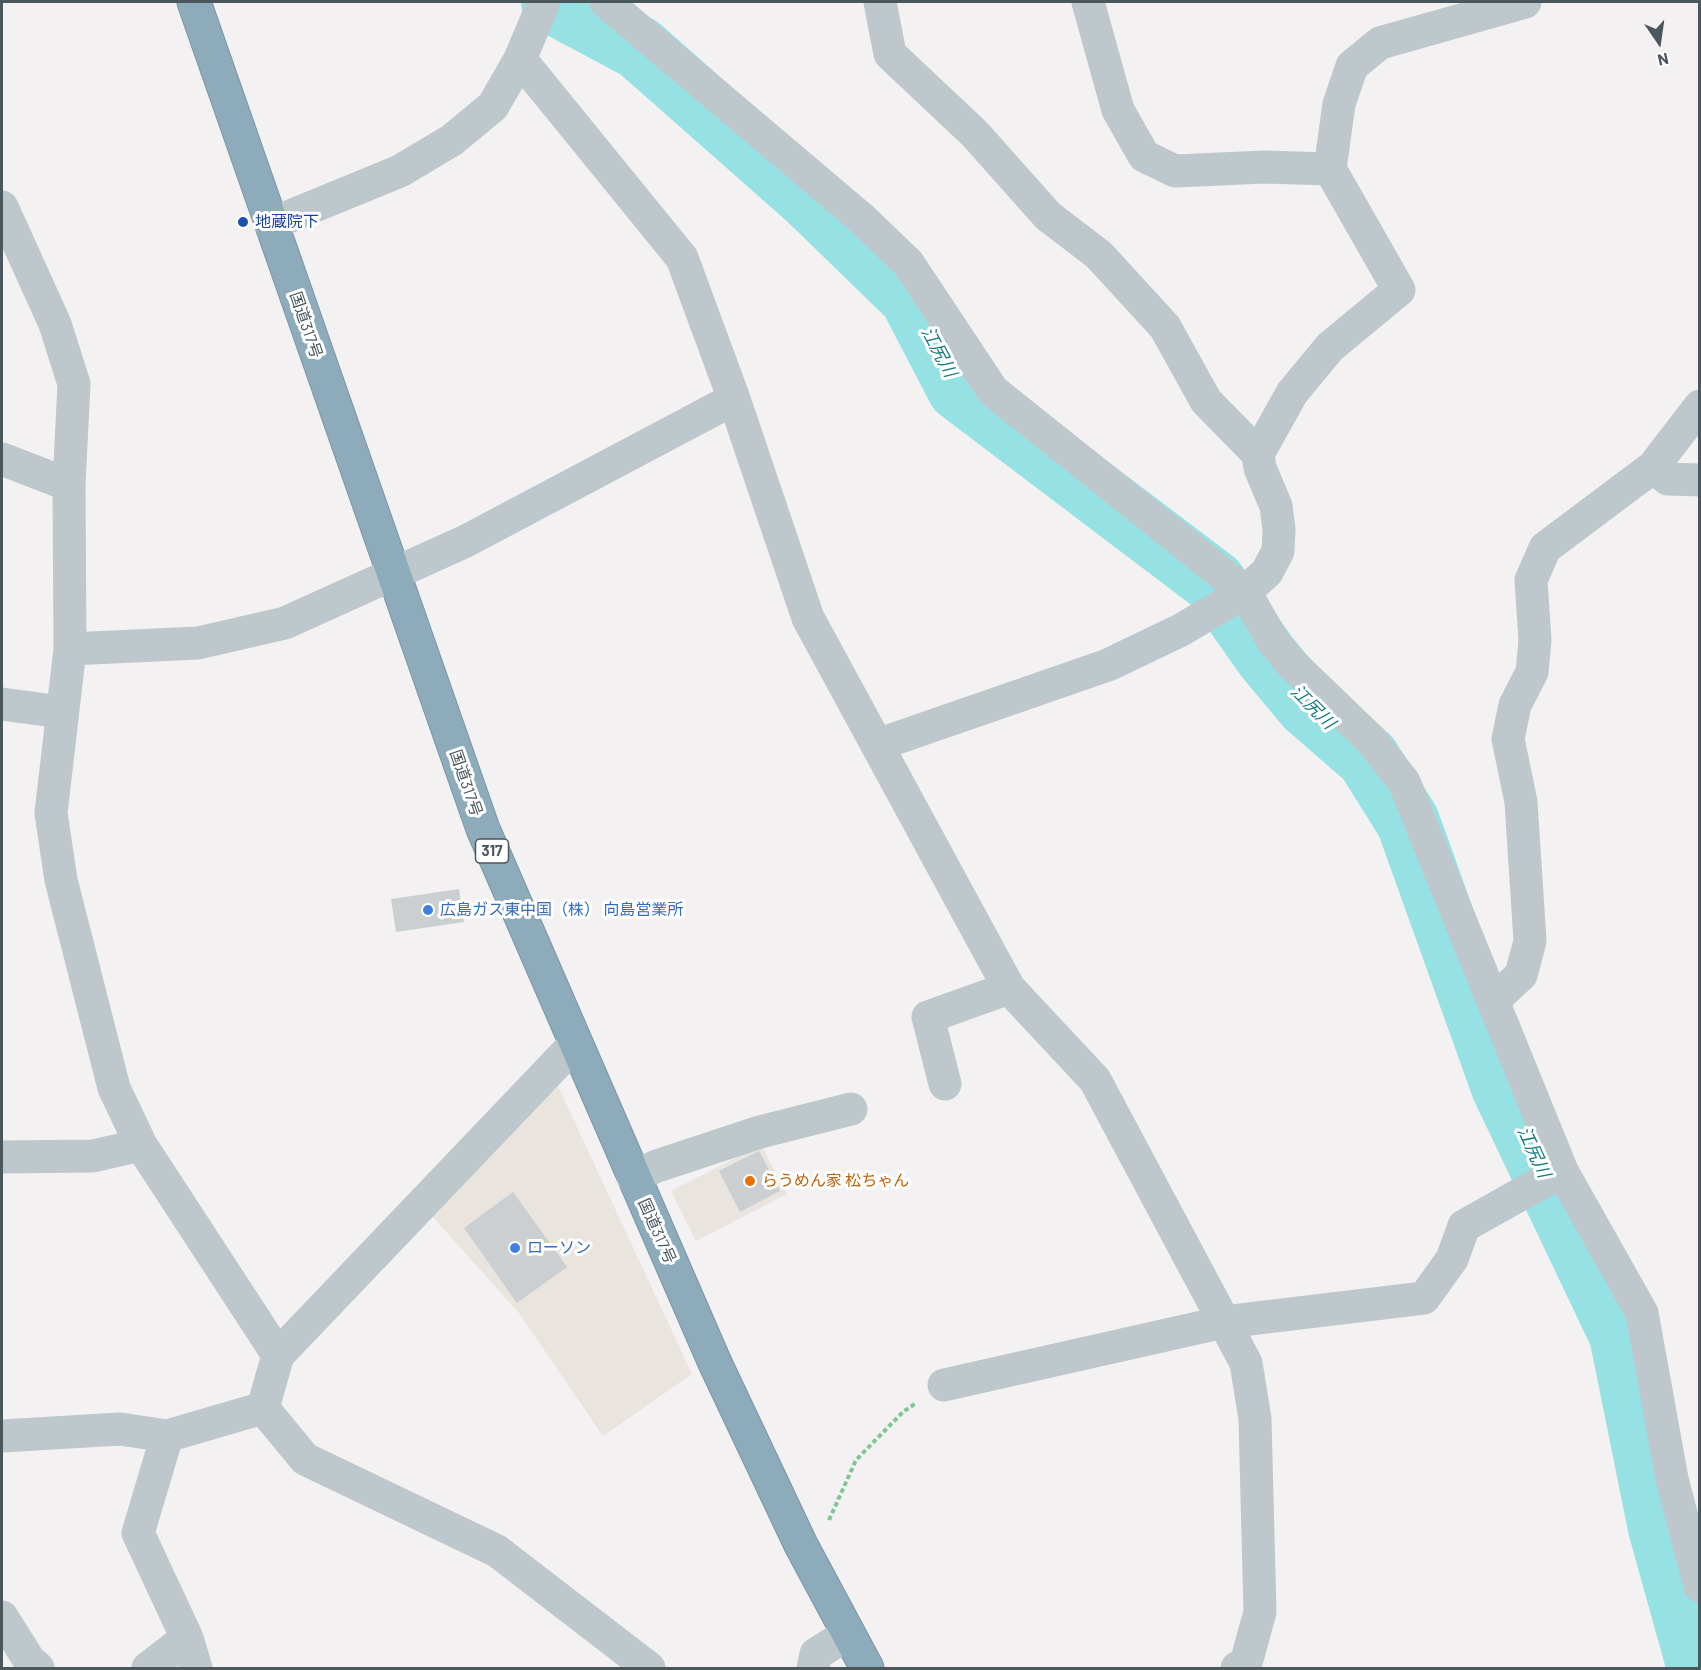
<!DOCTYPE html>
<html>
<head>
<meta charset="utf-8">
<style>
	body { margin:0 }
	#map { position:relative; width:1701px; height:1670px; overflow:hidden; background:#f3f1f1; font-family:Barlow,sans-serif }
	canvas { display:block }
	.frame { position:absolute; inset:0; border:3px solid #4a575c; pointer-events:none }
	.north { position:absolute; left:1629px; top:12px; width:60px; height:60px; -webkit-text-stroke:4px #fff; paint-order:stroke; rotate:167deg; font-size:16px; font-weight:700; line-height:24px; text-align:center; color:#4a575c }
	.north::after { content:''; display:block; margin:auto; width:21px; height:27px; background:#4a575c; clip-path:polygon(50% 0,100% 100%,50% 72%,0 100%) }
</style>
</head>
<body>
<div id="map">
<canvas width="1701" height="1670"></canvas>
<div class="frame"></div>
<div class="north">N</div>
</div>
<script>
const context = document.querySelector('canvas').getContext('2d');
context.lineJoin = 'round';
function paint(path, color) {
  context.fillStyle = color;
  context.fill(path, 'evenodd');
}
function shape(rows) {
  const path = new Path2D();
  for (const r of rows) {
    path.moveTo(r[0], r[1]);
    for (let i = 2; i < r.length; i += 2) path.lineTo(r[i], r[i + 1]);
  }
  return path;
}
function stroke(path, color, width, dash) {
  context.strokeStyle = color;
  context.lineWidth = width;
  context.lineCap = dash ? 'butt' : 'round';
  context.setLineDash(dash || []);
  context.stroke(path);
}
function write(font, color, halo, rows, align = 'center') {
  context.font = font + ' Barlow,"Noto Sans JP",sans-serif';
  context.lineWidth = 6;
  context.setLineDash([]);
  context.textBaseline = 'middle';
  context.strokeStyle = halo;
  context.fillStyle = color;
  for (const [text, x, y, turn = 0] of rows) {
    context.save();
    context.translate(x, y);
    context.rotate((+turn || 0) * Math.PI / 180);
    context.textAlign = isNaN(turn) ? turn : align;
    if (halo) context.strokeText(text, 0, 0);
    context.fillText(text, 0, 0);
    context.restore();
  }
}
paint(shape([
	[556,1082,692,1374,603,1436,519,1313,432,1216],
	[761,1145,787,1194,696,1241,671,1191]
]), '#e9e4de');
stroke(shape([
	[553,2,639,48,809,198,911,297,959,389,1214,582,1267,657,1307,705,1368,758,1408,822,1503,1087,1621,1335,1660,1528,1699,1668]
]), '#96e1e4', 64);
paint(shape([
	[459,889,464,922,396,932,391,899],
	[759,1151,780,1191,740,1212,719,1171],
	[513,1192,567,1267,517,1303,464,1228]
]), '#cbcfd2');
const highway = shape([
	[194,2,483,829,715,1363,801,1545,867,1668]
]);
stroke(highway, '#7996a6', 35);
stroke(shape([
	[829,1520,856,1460,903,1412,916,1403]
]), '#7fc696', 4, [4.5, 3]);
stroke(shape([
	[606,2,860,217,908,263,993,391,1245,592,1181,630,1108,665,877,745],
	[880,2,890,54,975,134,1048,216,1099,255,1165,327,1206,401,1258,454],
	[1088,2,1118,110,1144,156,1175,171,1265,167,1330,169],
	[1525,2,1380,43,1352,66,1339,104,1330,169,1399,290,1330,347,1292,393,1258,454,1260,468,1276,506,1279,529,1278,551,1267,572,1245,592,1273,641,1292,664,1371,740,1404,782,1562,1171,1642,1313,1672,1479,1700,1586],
	[520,59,682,258,734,399,808,618,1009,988,1095,1080,1246,1363,1255,1419,1260,1612,1246,1663,1237,1668],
	[2,207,55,324,74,384,69,485],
	[271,224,400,171,452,140,493,106,520,59,544,2],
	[2,459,69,485,70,649,51,813,61,880,114,1088,141,1145,278,1355],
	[1653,467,1668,479,1700,480],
	[70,649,198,643,285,623,466,541,734,399],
	[2,704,62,712],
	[1494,1000,1521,975,1530,941,1521,802,1508,739,1515,705,1532,672,1535,640,1531,580,1545,548,1653,467,1700,406],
	[574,1045,278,1355,263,1408,305,1459,497,1551,649,1668],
	[945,1084,928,1017,1009,988],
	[2,1157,93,1156,141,1145],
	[633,1177,657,1166,760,1132,851,1109],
	[944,1385,1224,1322,1424,1298,1452,1259,1464,1226,1562,1171],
	[2,1436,120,1429,167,1436,263,1408],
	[167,1436,138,1533,187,1638,196,1668],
	[2,1617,29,1660,38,1668],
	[148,1668,187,1638],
	[813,1668,816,1654,848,1634]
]), '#bec7cc', 33);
stroke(highway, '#8dabba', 33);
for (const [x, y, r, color] of [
	[243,222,6,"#1a4fb4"],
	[428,910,6,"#3f7fe0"],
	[750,1181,6,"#e8710a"],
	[515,1248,6,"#3f7fe0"]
]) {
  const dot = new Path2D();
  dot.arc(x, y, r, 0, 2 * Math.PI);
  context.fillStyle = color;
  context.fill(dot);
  stroke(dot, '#fff', 2);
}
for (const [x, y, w] of [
	[492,851,33]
]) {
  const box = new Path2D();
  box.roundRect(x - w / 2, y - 12, w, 24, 4.5);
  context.fillStyle = '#fff';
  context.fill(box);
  stroke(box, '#4a575c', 1.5);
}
write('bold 15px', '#4a575c', null, [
	["317",492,851]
]);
write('16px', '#164399', '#fff', [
	["地蔵院下",255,222]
], 'left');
write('16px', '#4a575c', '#fff', [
	["国道317号",306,325,71],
	["国道317号",466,783,71],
	["国道317号",657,1231,66]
]);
write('16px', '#366cbe', '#fff', [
	["広島ガス東中国（株） 向島営業所",440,910],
	["ローソン",527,1248]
], 'left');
write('16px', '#c56008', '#fff', [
	["らうめん家 松ちゃん",762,1181]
], 'left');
write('italic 18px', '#197f82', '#fff', [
	["江尻川",939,352,62],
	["江尻川",1313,707,45],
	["江尻川",1534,1152,65]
]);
</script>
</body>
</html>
